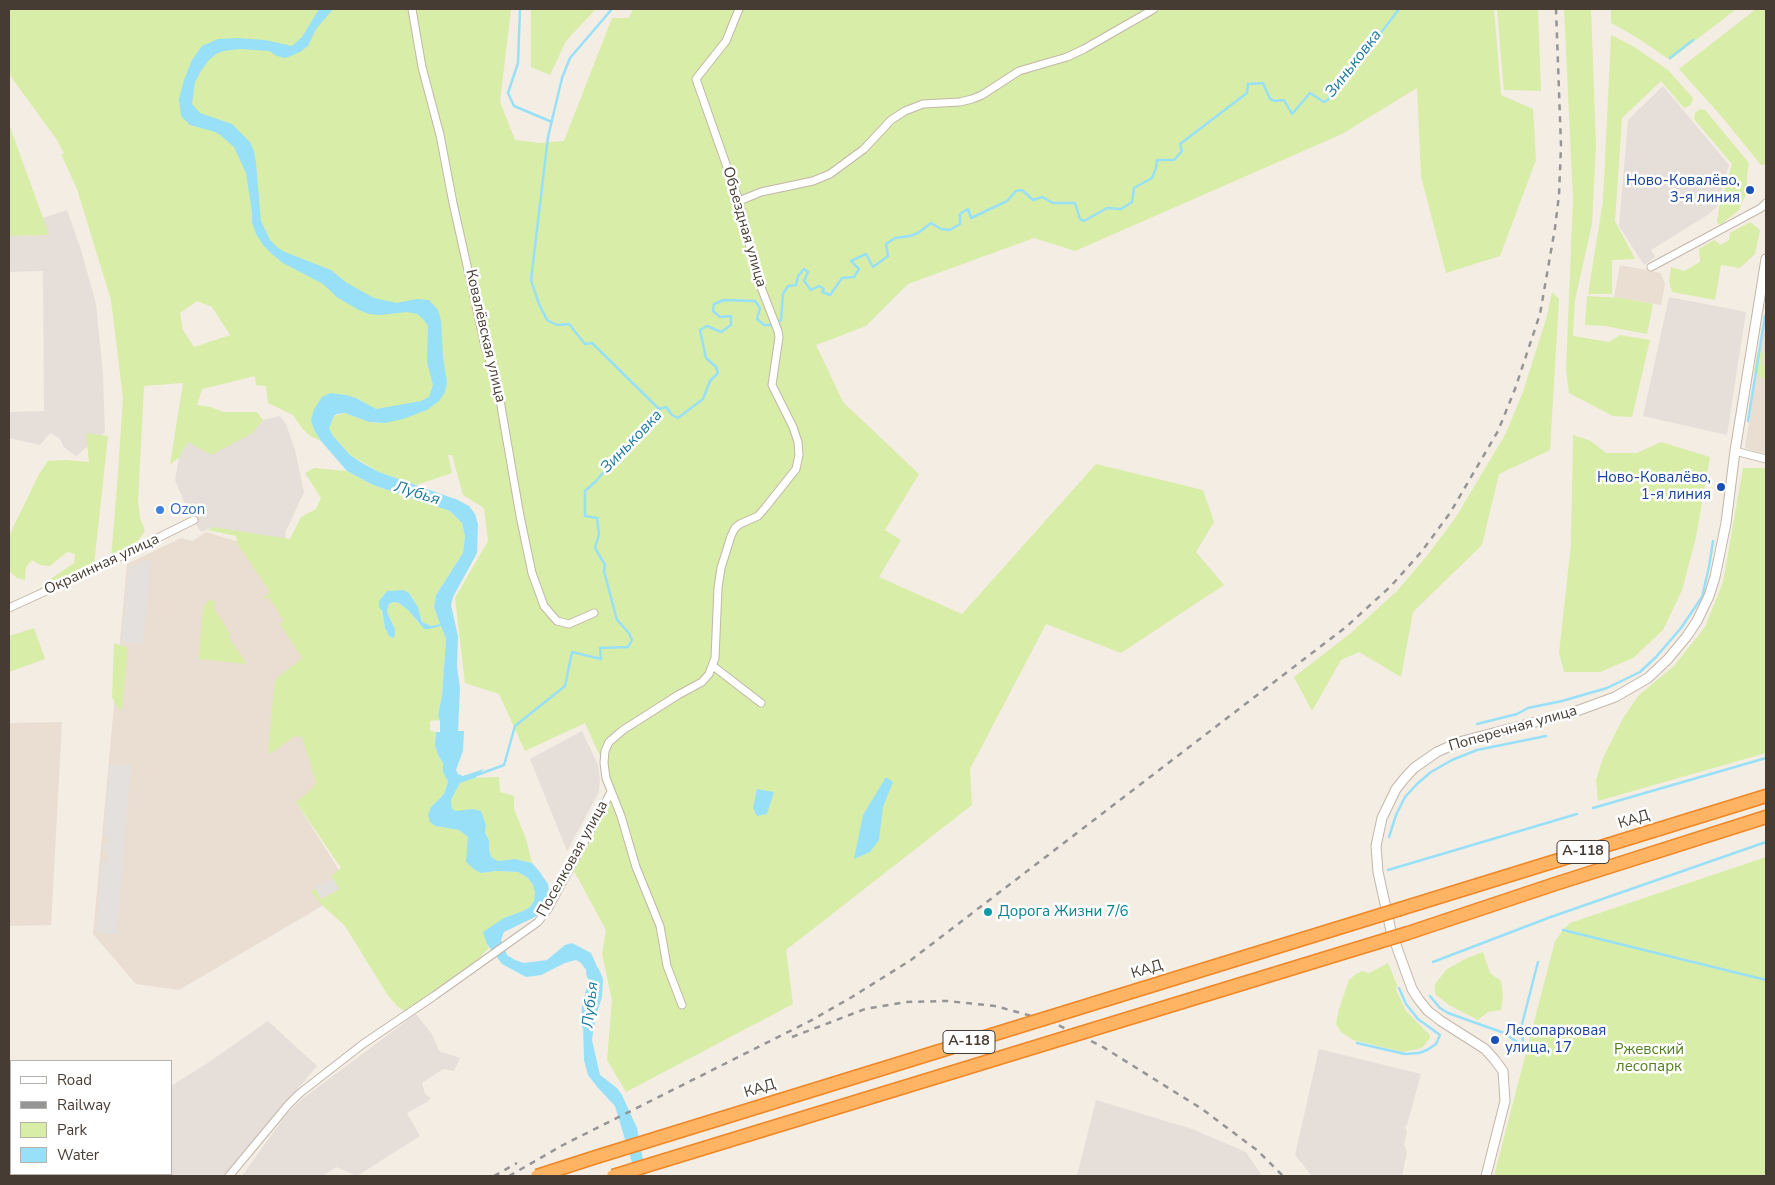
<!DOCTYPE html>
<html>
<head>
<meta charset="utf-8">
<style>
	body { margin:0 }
	#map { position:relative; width:1775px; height:1185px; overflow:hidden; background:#f4ede4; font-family:"Nunito Sans",sans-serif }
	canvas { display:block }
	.frame { position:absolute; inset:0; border:10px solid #473c33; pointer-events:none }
	.legend { position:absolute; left:10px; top:1060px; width:162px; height:115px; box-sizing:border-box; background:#fff; border:1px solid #b5b1ad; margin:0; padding:6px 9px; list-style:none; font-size:15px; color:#473c33 }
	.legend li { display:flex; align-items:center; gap:10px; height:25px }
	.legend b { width:25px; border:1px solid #b5b1ad }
</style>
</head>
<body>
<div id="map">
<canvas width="1775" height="1185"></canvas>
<div class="frame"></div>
<ul class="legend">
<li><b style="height:6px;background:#fff"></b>Road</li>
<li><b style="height:6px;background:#959595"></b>Railway</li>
<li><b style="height:14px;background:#d8eda7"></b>Park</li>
<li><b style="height:14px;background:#98e0f8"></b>Water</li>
</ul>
</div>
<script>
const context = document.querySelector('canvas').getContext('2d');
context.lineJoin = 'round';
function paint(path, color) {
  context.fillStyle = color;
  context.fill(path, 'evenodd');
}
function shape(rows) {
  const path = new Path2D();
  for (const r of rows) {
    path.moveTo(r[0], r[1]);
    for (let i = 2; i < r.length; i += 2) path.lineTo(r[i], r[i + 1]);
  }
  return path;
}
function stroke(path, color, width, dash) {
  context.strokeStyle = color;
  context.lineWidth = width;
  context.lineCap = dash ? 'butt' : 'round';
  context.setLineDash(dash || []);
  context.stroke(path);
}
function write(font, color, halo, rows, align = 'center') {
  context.font = font + ' "Nunito Sans",sans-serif';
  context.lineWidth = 5;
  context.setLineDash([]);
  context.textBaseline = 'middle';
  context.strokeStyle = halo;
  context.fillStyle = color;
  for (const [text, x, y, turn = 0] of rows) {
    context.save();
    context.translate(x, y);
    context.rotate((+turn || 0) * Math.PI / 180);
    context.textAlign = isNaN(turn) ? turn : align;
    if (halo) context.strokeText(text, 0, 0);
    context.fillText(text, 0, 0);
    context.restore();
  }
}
paint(shape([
	[1620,265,1661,273,1665,284,1661,305,1614,297],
	[1766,313,1766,454,1745,448],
	[206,532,239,542,319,656,322,789,298,805,351,889,179,990,136,984,93,934,127,564,181,538,193,541],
	[62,722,51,925,9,926,9,723]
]), '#e9ded1');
paint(shape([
	[1663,86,1729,165,1717,207,1706,216,1651,250,1655,257,1644,265,1619,226,1628,120],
	[67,210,81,250,96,304,103,374,105,432,76,456,64,447,59,438,50,433,40,445,9,438,9,412,44,411,43,271,9,272,9,236,48,235,43,218],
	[1669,297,1746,312,1727,435,1643,416],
	[280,416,286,424,295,450,304,492,286,531,285,540,213,527,201,532,188,511,175,480,179,458,188,442,253,433,263,420],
	[582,731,598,765,600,779,599,792,567,851,530,759],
	[416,1014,432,1034,439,1051,460,1058,454,1071,443,1069,422,1083,425,1094,431,1098,427,1102,407,1113,420,1136,357,1176,336,1167,323,1176,242,1176,285,1116,302,1099],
	[268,1021,317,1066,224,1176,158,1176,155,1174,171,1174,171,1086,206,1064],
	[1319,1049,1421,1074,1407,1125,1405,1126,1407,1133,1404,1144,1407,1152,1402,1176,1312,1176,1295,1155],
	[1096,1100,1192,1129,1246,1152,1262,1176,1077,1176]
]), '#e6ded9');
paint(shape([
	[9,9,511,9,500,102,515,140,540,143,564,141,612,18,629,18,633,9,1494,9,1501,95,1533,109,1536,160,1500,256,1446,273,1421,176,1417,88,1342,134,1075,251,1034,238,908,284,866,326,816,345,843,402,919,474,885,530,901,540,879,577,962,614,1096,464,1203,490,1214,522,1196,552,1224,585,1121,653,1046,624,970,769,972,805,786,950,793,1004,626,1092,607,1060,612,1000,602,954,606,930,574,871,616,792,585,723,525,751,499,694,465,683,455,598,488,541,484,508,463,495,452,455,448,455,452,473,416,485,379,472,350,455,333,436,329,428,334,416,345,413,369,422,378,423,372,407,356,398,314,430,321,441,310,436,302,428,293,415,268,403,266,386,256,385,255,376,202,389,197,405,210,407,224,412,257,412,263,420,253,433,211,455,188,442,179,458,170,464,183,383,144,386,138,501,140,518,145,531,135,545,111,559,118,473,123,398,111,300,77,189,61,154,64,154,57,140,9,74],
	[197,301,212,307,230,335,194,347,183,330,180,313],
	[531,9,596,9,566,41,550,75,531,67],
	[1497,9,1538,9,1541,91,1504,90],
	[1564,9,1591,9,1596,145,1592,224,1575,300,1573,336,1609,342,1620,335,1650,340,1632,417,1613,416,1569,393,1566,370,1573,199],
	[1611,9,1733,9,1735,10,1670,60,1636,37,1611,23],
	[1756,9,1766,9,1766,164,1761,165,1722,117,1679,69],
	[1611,35,1631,45,1668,70,1693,98,1691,105,1684,108,1661,81,1622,118,1615,221,1635,259,1612,260,1612,294,1588,294,1603,201],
	[1700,109,1705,110,1749,163,1747,175,1747,192,1739,210,1720,225,1717,222,1719,208,1732,164,1694,119,1695,113],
	[9,124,43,218,49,235,9,236],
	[1750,222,1760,230,1755,254,1740,268,1721,265,1715,300,1672,292,1669,281,1671,267,1684,271,1700,262,1699,249,1714,240,1721,245,1729,240,1730,233],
	[1552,292,1559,299,1550,450,1499,474,1482,545,1413,612,1401,677,1359,652,1341,660,1312,711,1294,677,1351,633,1397,591,1427,556,1456,517,1505,435,1523,392,1547,316],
	[1587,296,1621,298,1653,304,1647,334,1605,326,1585,325],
	[1761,351,1764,354,1762,363,1766,368,1766,379,1763,379,1754,372,1757,352],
	[86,433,108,436,94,565,40,591,43,584,74,563,75,554,67,552,50,566,41,565,32,560,26,567,25,580,17,578,9,571,9,536,39,474,48,461,66,460,89,462],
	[1573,435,1591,441,1606,453,1637,453,1661,442,1710,457,1696,537,1682,590,1663,630,1633,658,1600,672,1564,672,1559,653,1571,544],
	[314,468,347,471,373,485,450,511,462,523,465,536,463,553,436,595,434,607,440,624,431,626,422,622,418,607,409,593,387,591,379,601,385,628,389,636,393,638,395,629,387,612,389,604,394,602,399,603,408,610,419,624,429,629,441,626,446,639,442,696,438,715,440,720,430,721,430,731,436,732,435,745,438,755,443,763,443,772,448,782,444,794,431,807,435,826,459,830,468,837,468,848,481,873,496,871,518,872,528,878,533,885,535,893,534,901,530,907,523,911,504,918,487,944,489,948,481,956,479,962,406,1012,397,1006,387,994,345,926,321,904,313,894,312,891,315,888,322,899,339,889,331,876,341,868,296,802,314,787,316,782,302,737,295,736,270,754,268,751,275,680,302,658,280,624,284,621,269,597,264,599,263,598,270,592,237,543,236,536,208,530,213,527,290,539,301,517,316,509,321,498,305,473],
	[1743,468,1766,468,1766,753,1598,801,1596,780,1603,758,1622,720,1638,696,1674,666,1705,627,1723,582],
	[209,600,215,601,214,608,217,613,231,635,228,636,247,664,199,659,203,608],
	[34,628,45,659,9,672,9,636],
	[114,643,128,648,122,710,117,707,112,697],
	[499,777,500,792,514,796,514,809,526,839,532,863,515,859,498,861,491,857,489,849,489,840,485,833,486,825,462,811,456,811,452,809,451,800,460,783,475,778],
	[1766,857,1766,1176,1494,1176,1555,941,1563,930,1570,923],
	[1483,952,1490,973,1501,981,1503,995,1501,1010,1488,1012,1478,1020,1449,1005,1435,994,1435,984,1447,969,1467,958],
	[1388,963,1397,985,1396,990,1406,1011,1429,1034,1430,1038,1422,1048,1403,1052,1353,1040,1341,1032,1336,1024,1339,1009,1349,980,1356,974,1363,971,1369,973],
	[21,1174,155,1174,158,1176,28,1176]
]), '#d8eda7');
paint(shape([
	[144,560,151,561,143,644,122,642,129,565,139,566],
	[110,765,131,766,117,934,96,932,102,864,106,862,108,858,107,852,103,850,103,845,107,844,110,841,108,837,104,835],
	[333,878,339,889,321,899,315,888]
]), '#e4e0dd');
paint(shape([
	[319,9,333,9,316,29,308,46,300,52,286,58,277,56,269,51,240,49,224,51,216,54,208,61,201,71,195,82,192,104,200,113,232,124,250,142,254,151,256,163,261,221,270,240,278,248,285,252,331,270,347,283,374,298,397,303,416,299,429,300,438,310,441,320,443,357,447,382,445,392,439,401,427,410,403,419,385,423,369,422,345,413,337,414,334,416,329,428,333,436,350,455,362,463,379,472,458,500,469,506,475,514,478,524,477,553,453,597,451,605,458,636,457,667,460,688,458,731,464,731,463,751,456,770,458,774,463,776,484,769,475,778,460,783,451,800,452,809,456,811,473,809,481,811,486,825,485,833,489,840,489,849,491,857,498,861,515,859,532,863,539,871,548,884,550,898,546,906,535,917,504,932,501,940,507,955,515,960,524,963,547,960,565,945,572,943,591,953,603,980,602,997,595,1018,592,1040,600,1075,617,1088,622,1095,637,1128,646,1176,636,1176,615,1106,598,1088,588,1075,584,1060,583,1023,594,995,592,982,589,974,581,963,576,960,565,963,541,975,526,977,502,964,487,944,483,932,504,918,523,911,530,907,534,901,535,893,533,885,528,878,518,872,496,871,481,873,475,870,466,862,468,837,459,830,435,826,430,822,428,815,431,807,444,794,448,782,443,772,443,763,438,755,435,745,436,732,440,732,440,722,438,715,442,696,446,639,441,626,429,629,424,629,408,610,399,603,394,602,389,604,387,612,395,629,395,635,393,638,389,636,385,628,382,611,379,607,379,601,387,591,403,590,409,593,418,607,422,622,431,626,440,624,434,607,436,595,463,553,465,536,462,523,450,511,373,485,347,471,321,441,314,430,311,420,314,409,322,397,330,393,346,395,356,398,376,409,421,401,429,397,433,385,427,362,428,326,423,319,417,314,407,312,381,315,369,314,359,310,338,298,323,284,283,263,273,255,263,245,256,234,252,222,252,212,246,173,234,147,219,134,212,131,190,125,181,116,179,99,184,80,192,60,202,46,218,39,238,38,265,40,292,46,302,37],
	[886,777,893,782,883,807,879,840,870,852,854,859,863,815],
	[757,789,774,792,767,814,757,816,753,808]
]), '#98e0f8');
stroke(shape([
	[520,9,518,63,508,93,514,106,552,122],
	[612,9,570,58,562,78,548,137,531,280,539,304,547,320,557,325,569,324,585,344,592,343,659,409],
	[1670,58,1693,40],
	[1766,309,1766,307],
	[1748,421,1765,316],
	[1477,724,1517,714,1528,708,1562,701,1607,688,1640,672,1656,657,1681,628,1702,597,1709,567,1713,541],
	[477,775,504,765,515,726,565,686,572,652,601,659,600,648,628,647,632,640,629,633,617,620,604,571,605,565,595,548,599,534,597,518,585,516,585,491,595,482,659,409,666,407,672,415,678,418,703,399,710,381,718,373,716,367,706,358,700,330,707,326,721,332,731,325,731,316,720,317,713,311,714,304,724,300,755,301,760,308,757,319,764,325,774,325,781,320,783,294,788,286,796,285,798,276,804,269,808,272,804,281,811,290,819,286,824,289,822,292,830,295,842,278,854,277,859,269,851,261,866,254,873,267,888,256,886,244,895,238,910,236,918,233,931,223,941,229,950,230,960,224,960,214,968,209,971,218,1007,201,1016,191,1022,190,1033,200,1042,197,1053,203,1075,203,1080,219,1084,221,1107,208,1121,209,1132,202,1134,188,1152,178,1156,168,1157,160,1174,160,1182,151,1180,144,1247,93,1248,84,1263,83,1270,99,1275,101,1284,100,1292,114,1310,93,1324,102,1329,99,1329,91,1380,34,1399,9],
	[1593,808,1766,758],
	[1389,837,1396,815,1405,797,1417,784,1431,772,1452,760,1477,750,1546,736],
	[1388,870,1577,814],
	[1563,930,1766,980],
	[1433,962,1548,918,1766,842],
	[1430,996,1440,1008,1448,1013,1504,1033,1520,1044,1523,1041,1521,1028,1538,962],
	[1357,1043,1405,1054,1419,1053,1427,1050,1436,1044,1440,1035,1418,1019,1406,1004,1399,988]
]), '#98e0f8', 2.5);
stroke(shape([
	[588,1023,589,1007,596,980,593,973]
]), '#98e0f8', 14);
const minor = shape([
	[412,9,422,67,440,135,453,203,485,346,497,383,520,516,532,573,544,606,557,621,569,624,594,613],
	[739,201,761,192,813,181,830,174,864,149,891,120,905,111,923,104,960,102,972,99,982,95,1019,71,1067,57,1084,49,1154,9],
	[1651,267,1761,208,1766,203],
	[1735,451,1766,459],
	[9,608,109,562,194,520],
	[713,666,761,703],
	[682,1005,667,966,660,926,636,867,621,816,606,778,604,763,605,751,609,742,623,730,678,695,702,682,709,674,715,658,718,588,721,568,731,536,735,528,740,524,758,516,765,508,796,469,799,455,798,442,793,427,772,385,779,337,778,331,757,277,739,201,696,79,726,41,739,9],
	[229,1176,288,1105,300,1093,363,1044,434,996,538,922,548,909,611,792]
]);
const tertiary = shape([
	[1486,1176,1505,1101,1503,1071,1494,1059,1485,1049,1441,1021,1428,1011,1419,1000,1412,989,1391,931,1378,872,1376,846,1382,818,1396,789,1404,779,1414,768,1437,752,1459,742,1574,712,1615,697,1648,678,1668,659,1687,636,1697,621,1709,596,1715,577,1726,523,1735,451,1766,259]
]);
const motorway = shape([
	[1400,909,1766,796],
	[1408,933,1555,884,1766,817]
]);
stroke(minor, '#c3b6a8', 9);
stroke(tertiary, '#c3b6a8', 11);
stroke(motorway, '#ef8523', 15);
stroke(minor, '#fff', 7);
stroke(tertiary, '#fff', 9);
stroke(motorway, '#ffb464', 12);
stroke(shape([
	[792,1037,865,1009,906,1002,947,1001,995,1006,1050,1021,1103,1047,1202,1109,1258,1151,1283,1176],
	[494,1176,517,1163],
	[509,1176,563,1145,810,1021,852,997,911,960,1346,627,1391,586,1422,551,1450,513,1498,431,1515,389,1540,314,1555,228,1559,195,1561,146,1556,9]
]), '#959595', 2.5, [6, 6]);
const motorwayBridge = shape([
	[537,1176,596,1157,1400,909],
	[613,1176,1408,933]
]);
stroke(motorwayBridge, '#ef8523', 15, []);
stroke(motorwayBridge, '#ffb464', 12);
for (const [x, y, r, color] of [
	[1750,190,5,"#1a4fb4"],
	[1721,487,5,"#1a4fb4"],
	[160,510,5,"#3f7fe0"],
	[988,912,5,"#0f9aa8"],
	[1495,1040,5,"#1a4fb4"]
]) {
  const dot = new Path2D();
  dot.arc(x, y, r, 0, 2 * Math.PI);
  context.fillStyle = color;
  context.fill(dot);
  stroke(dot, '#fff', 2);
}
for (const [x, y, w] of [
	[1583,852,52],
	[969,1042,52]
]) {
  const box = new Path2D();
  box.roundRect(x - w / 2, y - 11.5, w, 23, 4);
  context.fillStyle = '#fff';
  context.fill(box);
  stroke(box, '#473c33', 1);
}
write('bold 14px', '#473c33', null, [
	["А-118",1583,852],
	["А-118",969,1042]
]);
write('15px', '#164399', '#fff', [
	["Ново-Ковалёво,",1740,181],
	["3-я линия",1740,198],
	["Ново-Ковалёво,",1711,478],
	["1-я линия",1711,495],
	["Лесопарковая",1505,1031,"left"],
	["улица, 17",1505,1048,"left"]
], 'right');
write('15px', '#473c33', '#fff', [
	["Объездная улица",744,227,74],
	["Ковалёвская улица",485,336,77],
	["Окраинная улица",102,565,-25],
	["Поперечная улица",1513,729,-16],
	["КАД",1634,820,-17],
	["Поселковая улица",573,859,-61],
	["КАД",1147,970,-17],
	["КАД",760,1089,-17]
]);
write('15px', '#366cbe', '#fff', [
	["Ozon",170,510]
], 'left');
write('15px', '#0d838f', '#fff', [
	["Дорога Жизни 7/6",998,912]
], 'left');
write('15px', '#527f20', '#fff', [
	["Ржевский",1649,1050],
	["лесопарк",1649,1067]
]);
write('italic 16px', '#1d7a9c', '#fff', [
	["Зиньковка",1354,64,-52],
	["Зиньковка",632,442,-46],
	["Лубья",417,494,17],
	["Лубья",591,1005,-84]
]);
</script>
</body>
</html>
